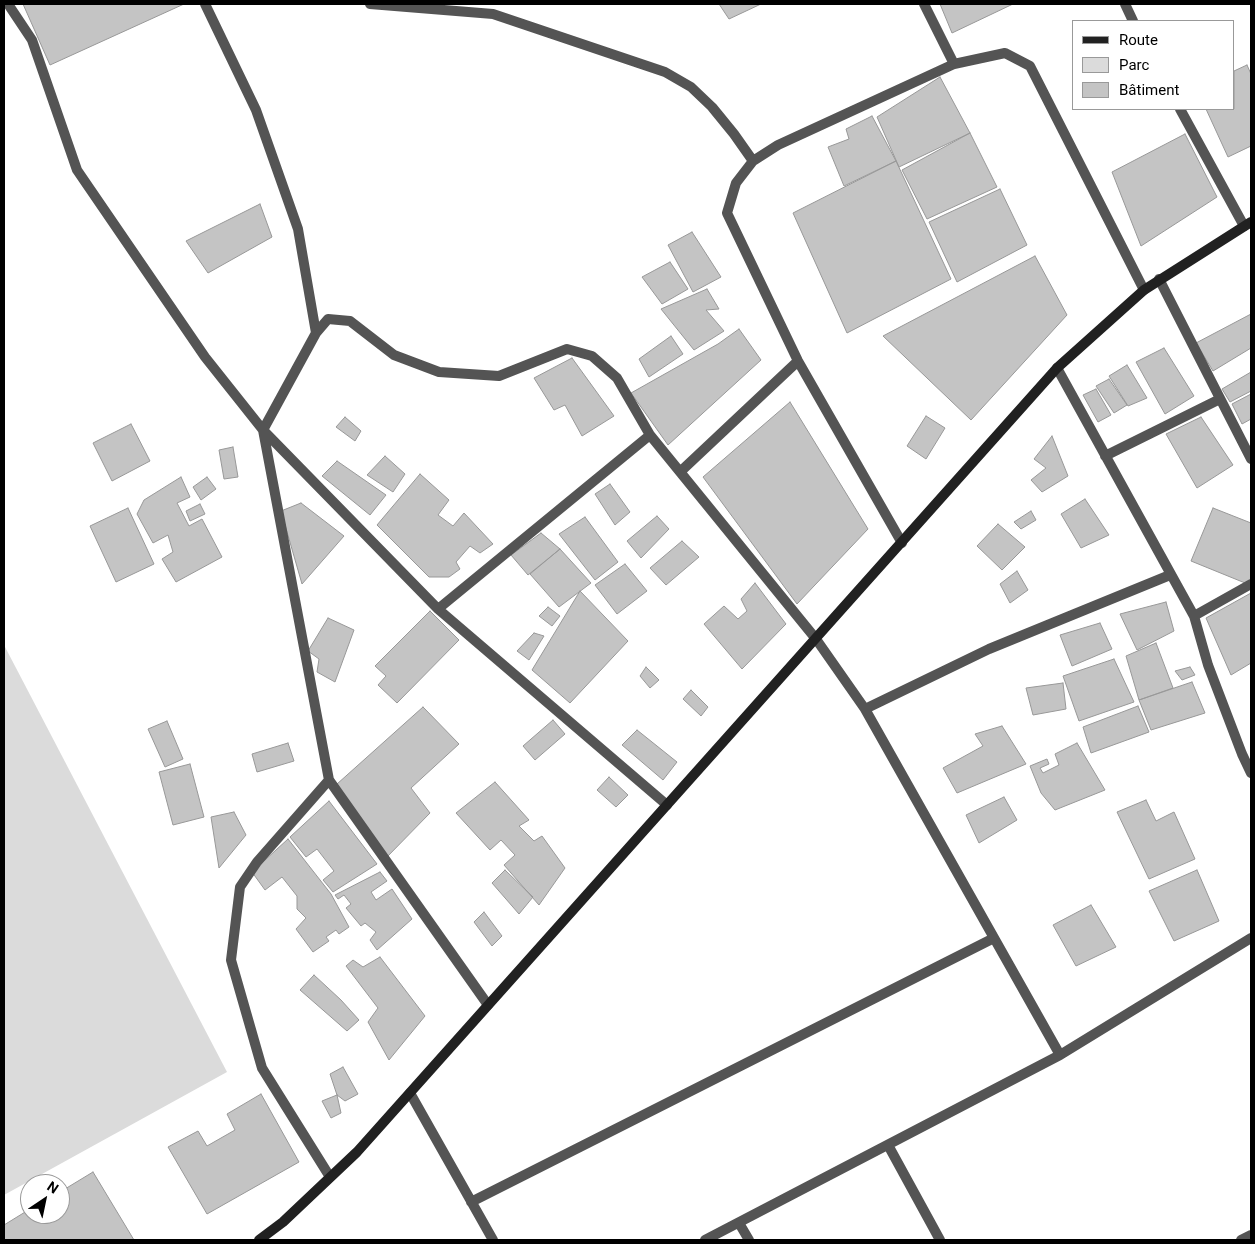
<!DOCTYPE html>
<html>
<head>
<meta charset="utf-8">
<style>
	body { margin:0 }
	#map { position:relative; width:1255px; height:1244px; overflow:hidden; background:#fff; font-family:Roboto,sans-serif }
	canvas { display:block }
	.frame { position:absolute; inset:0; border:5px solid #000; pointer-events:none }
	.legend { position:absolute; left:1072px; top:20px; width:162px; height:90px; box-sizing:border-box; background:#fff; border:1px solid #999; margin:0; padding:6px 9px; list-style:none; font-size:15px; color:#000 }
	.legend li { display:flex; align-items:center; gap:10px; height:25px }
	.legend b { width:25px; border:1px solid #999 }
	.north { position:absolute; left:20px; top:1174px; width:50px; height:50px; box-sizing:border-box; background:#fff; border:1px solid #999; border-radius:50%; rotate:34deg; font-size:14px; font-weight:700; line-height:20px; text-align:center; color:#000 }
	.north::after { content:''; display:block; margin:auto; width:18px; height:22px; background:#000; clip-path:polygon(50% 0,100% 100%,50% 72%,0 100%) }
</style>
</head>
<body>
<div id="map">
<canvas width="1255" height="1244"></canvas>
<div class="frame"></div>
<ul class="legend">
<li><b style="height:6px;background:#212121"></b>Route</li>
<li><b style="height:14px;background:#dbdbdb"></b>Parc</li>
<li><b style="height:14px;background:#c4c4c4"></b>Bâtiment</li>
</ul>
<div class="north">N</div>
</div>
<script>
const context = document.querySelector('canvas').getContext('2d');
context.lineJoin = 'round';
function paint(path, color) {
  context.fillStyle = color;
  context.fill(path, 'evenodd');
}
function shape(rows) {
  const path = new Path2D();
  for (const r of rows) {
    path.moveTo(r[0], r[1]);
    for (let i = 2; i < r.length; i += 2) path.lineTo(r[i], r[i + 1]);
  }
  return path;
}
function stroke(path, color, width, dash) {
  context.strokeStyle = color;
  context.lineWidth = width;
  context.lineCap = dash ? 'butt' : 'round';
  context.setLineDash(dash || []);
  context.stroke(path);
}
paint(shape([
	[4,645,227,1072,4,1195]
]), '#dbdbdb');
const building = shape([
	[23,4,184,4,50,65,23,4],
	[719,4,761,4,729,19,719,4],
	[940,4,1013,4,952,33,940,4],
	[1247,65,1251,74,1251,146,1228,157,1206,109,1234,109,1234,71,1247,65],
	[940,77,970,133,899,167,877,117,940,77],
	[872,116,896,161,844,186,828,147,849,139,846,129,872,116],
	[970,133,997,187,927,219,902,170,970,133],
	[1185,134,1217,197,1141,246,1112,172,1185,134],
	[896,161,951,279,847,333,793,213,896,161],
	[1000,189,1027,245,957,282,929,222,1000,189],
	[260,204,272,237,208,273,186,241,260,204],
	[692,232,721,277,693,292,668,245,692,232],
	[1035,256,1067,315,971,420,883,336,1035,256],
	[670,262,688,289,662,304,642,277,670,262],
	[707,289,719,309,706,310,724,331,694,350,661,309,707,289],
	[1251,314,1251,348,1213,371,1196,343,1251,314],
	[739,329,761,360,668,445,631,393,718,344,739,329],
	[671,336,683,354,649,377,639,359,671,336],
	[1164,348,1194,396,1165,414,1136,362,1164,348],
	[572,358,614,416,582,436,565,405,554,410,534,378,572,358],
	[1127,365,1147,398,1128,406,1109,376,1127,365],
	[1251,372,1251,391,1230,402,1222,389,1251,372],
	[1109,379,1127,405,1114,413,1096,386,1109,379],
	[1096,389,1111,415,1098,422,1083,395,1096,389],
	[1251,394,1251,419,1242,424,1232,404,1251,394],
	[790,402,868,529,797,604,703,477,790,402],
	[926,416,945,428,926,459,907,446,926,416],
	[345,417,361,431,355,441,336,427,345,417],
	[1201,417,1233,465,1197,488,1166,434,1201,417],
	[131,424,150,461,112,481,93,443,131,424],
	[1052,436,1068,476,1042,492,1031,480,1046,468,1034,459,1052,436],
	[233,447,238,477,224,479,219,450,233,447],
	[385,456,405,474,393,492,367,475,385,456],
	[337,461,386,495,370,515,322,476,337,461],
	[420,474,449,500,438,515,453,526,464,513,493,544,480,553,470,546,456,562,460,569,449,577,429,577,377,525,420,474],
	[181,477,190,497,177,503,189,526,202,519,222,557,176,582,162,559,173,552,168,535,153,543,137,514,144,500,181,477],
	[207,477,216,489,201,500,193,487,207,477],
	[610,484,630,512,615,525,595,494,610,484],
	[1085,499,1109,535,1081,548,1061,514,1085,499],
	[301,503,344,536,302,584,281,511,301,503],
	[200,504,205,514,190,521,186,511,200,504],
	[128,508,154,564,116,582,90,526,128,508],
	[1213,508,1251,523,1251,581,1250,585,1191,561,1213,508],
	[1031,511,1036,520,1021,529,1014,522,1031,511],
	[657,516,669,529,641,558,627,541,657,516],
	[585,517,618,562,595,580,559,534,585,517],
	[998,524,1025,547,1002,570,977,546,998,524],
	[541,533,560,549,528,575,511,555,541,533],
	[682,541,699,557,666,585,650,568,682,541],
	[560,549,591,583,559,607,530,574,560,549],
	[625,564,647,591,617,614,595,585,625,564],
	[1017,571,1028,590,1010,603,1000,584,1017,571],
	[755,583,786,624,742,669,704,624,724,606,738,619,747,611,741,599,755,583],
	[580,591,628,641,570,703,532,670,580,591],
	[1251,593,1251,663,1231,675,1206,618,1251,593],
	[1166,602,1174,631,1137,650,1120,614,1166,602],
	[548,607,560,616,552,626,539,616,548,607],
	[430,611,459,640,397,703,378,685,386,676,375,666,430,611],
	[328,618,354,630,335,682,317,672,319,659,308,651,328,618],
	[1100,623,1112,649,1072,666,1060,635,1100,623],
	[534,633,544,636,529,660,517,651,534,633],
	[1156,643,1173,688,1139,700,1126,656,1156,643],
	[1114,659,1134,702,1079,721,1063,676,1114,659],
	[646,667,659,680,650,688,640,676,646,667],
	[1190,667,1195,675,1182,680,1175,671,1190,667],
	[1192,682,1205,713,1151,730,1139,700,1192,682],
	[1063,683,1066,709,1033,715,1026,688,1063,683],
	[691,690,708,707,701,716,683,699,691,690],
	[1138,706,1149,732,1091,753,1083,727,1138,706],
	[423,707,459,744,411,788,430,813,385,859,337,784,423,707],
	[553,720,565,734,535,760,523,746,553,720],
	[167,721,183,759,165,767,148,729,167,721],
	[1002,726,1026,764,957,793,943,768,983,746,975,734,1002,726],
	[637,730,677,762,663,780,622,745,637,730],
	[288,743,294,761,257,772,252,754,288,743],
	[1077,743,1105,790,1055,810,1041,793,1030,766,1047,759,1049,764,1040,768,1043,773,1059,765,1055,754,1077,743],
	[190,764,204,817,173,825,159,772,190,764],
	[609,777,628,795,616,807,597,790,609,777],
	[495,782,529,820,519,826,534,841,542,836,565,868,539,905,504,865,515,855,501,840,490,850,456,813,495,782],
	[1004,797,1017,820,979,843,966,815,1004,797],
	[1146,800,1156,821,1174,812,1195,859,1149,879,1117,812,1146,800],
	[329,801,377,864,333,892,323,880,334,871,317,849,306,857,290,837,329,801],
	[234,812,246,835,219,868,211,817,234,812],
	[288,839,331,894,349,927,339,934,336,930,326,937,329,941,313,952,296,929,306,918,297,909,297,896,282,877,265,890,252,872,288,839],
	[505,870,533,897,519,914,492,883,505,870],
	[1197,870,1219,921,1174,941,1149,891,1197,870],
	[380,872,387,881,371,892,376,900,392,889,412,919,377,950,370,940,376,932,365,923,361,926,346,908,351,904,344,895,338,899,335,895,380,872],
	[1091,905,1116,947,1076,966,1053,925,1091,905],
	[484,912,502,936,492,946,474,922,484,912],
	[380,957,425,1016,389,1060,368,1022,378,1008,346,966,353,960,363,967,380,957],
	[314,975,341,1000,359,1020,347,1031,300,990,314,975],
	[343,1067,358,1094,345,1101,337,1095,330,1074,343,1067],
	[261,1094,299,1162,207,1214,168,1147,198,1131,207,1146,235,1130,227,1114,261,1094],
	[337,1095,341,1113,331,1118,322,1101,337,1095],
	[93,1172,134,1240,4,1240,4,1225,30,1209,30,1214,60,1214,60,1192,93,1172]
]);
paint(building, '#c4c4c4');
stroke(building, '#989898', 1);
stroke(shape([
	[8,4,32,40,77,170,205,357,263,430,438,609,667,805],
	[205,4,256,110,298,229,316,333],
	[370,4,493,14,665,72,691,87,712,107,734,134,753,161],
	[924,4,954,64],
	[1125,4,1133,21],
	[1180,109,1244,226],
	[1159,279,1251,459],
	[1057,368,1194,616,1208,665,1242,754,1251,773],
	[1105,456,1220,399],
	[680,472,798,361],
	[902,543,798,361,727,213,736,183,753,161,778,145,954,64,1005,53,1030,66,1144,290],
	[438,609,650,435],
	[1194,616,1251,584],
	[865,709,989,649,1170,575],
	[329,780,257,862,240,887,231,960,262,1068,330,1177],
	[488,1005,329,780,263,430,316,333,328,319,350,321,394,355,439,372,499,376,567,349,592,356,617,378,650,435,816,639,865,709,1060,1055],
	[410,1093,493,1240],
	[888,1145,940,1240],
	[471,1202,994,938],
	[739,1223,749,1240],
	[705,1240,1060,1055,1251,938],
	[1241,1240,1251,1235]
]), '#545454', 10);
stroke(shape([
	[259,1240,283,1222,357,1152,1057,368,1144,290,1251,222]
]), '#212121', 10);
</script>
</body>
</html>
